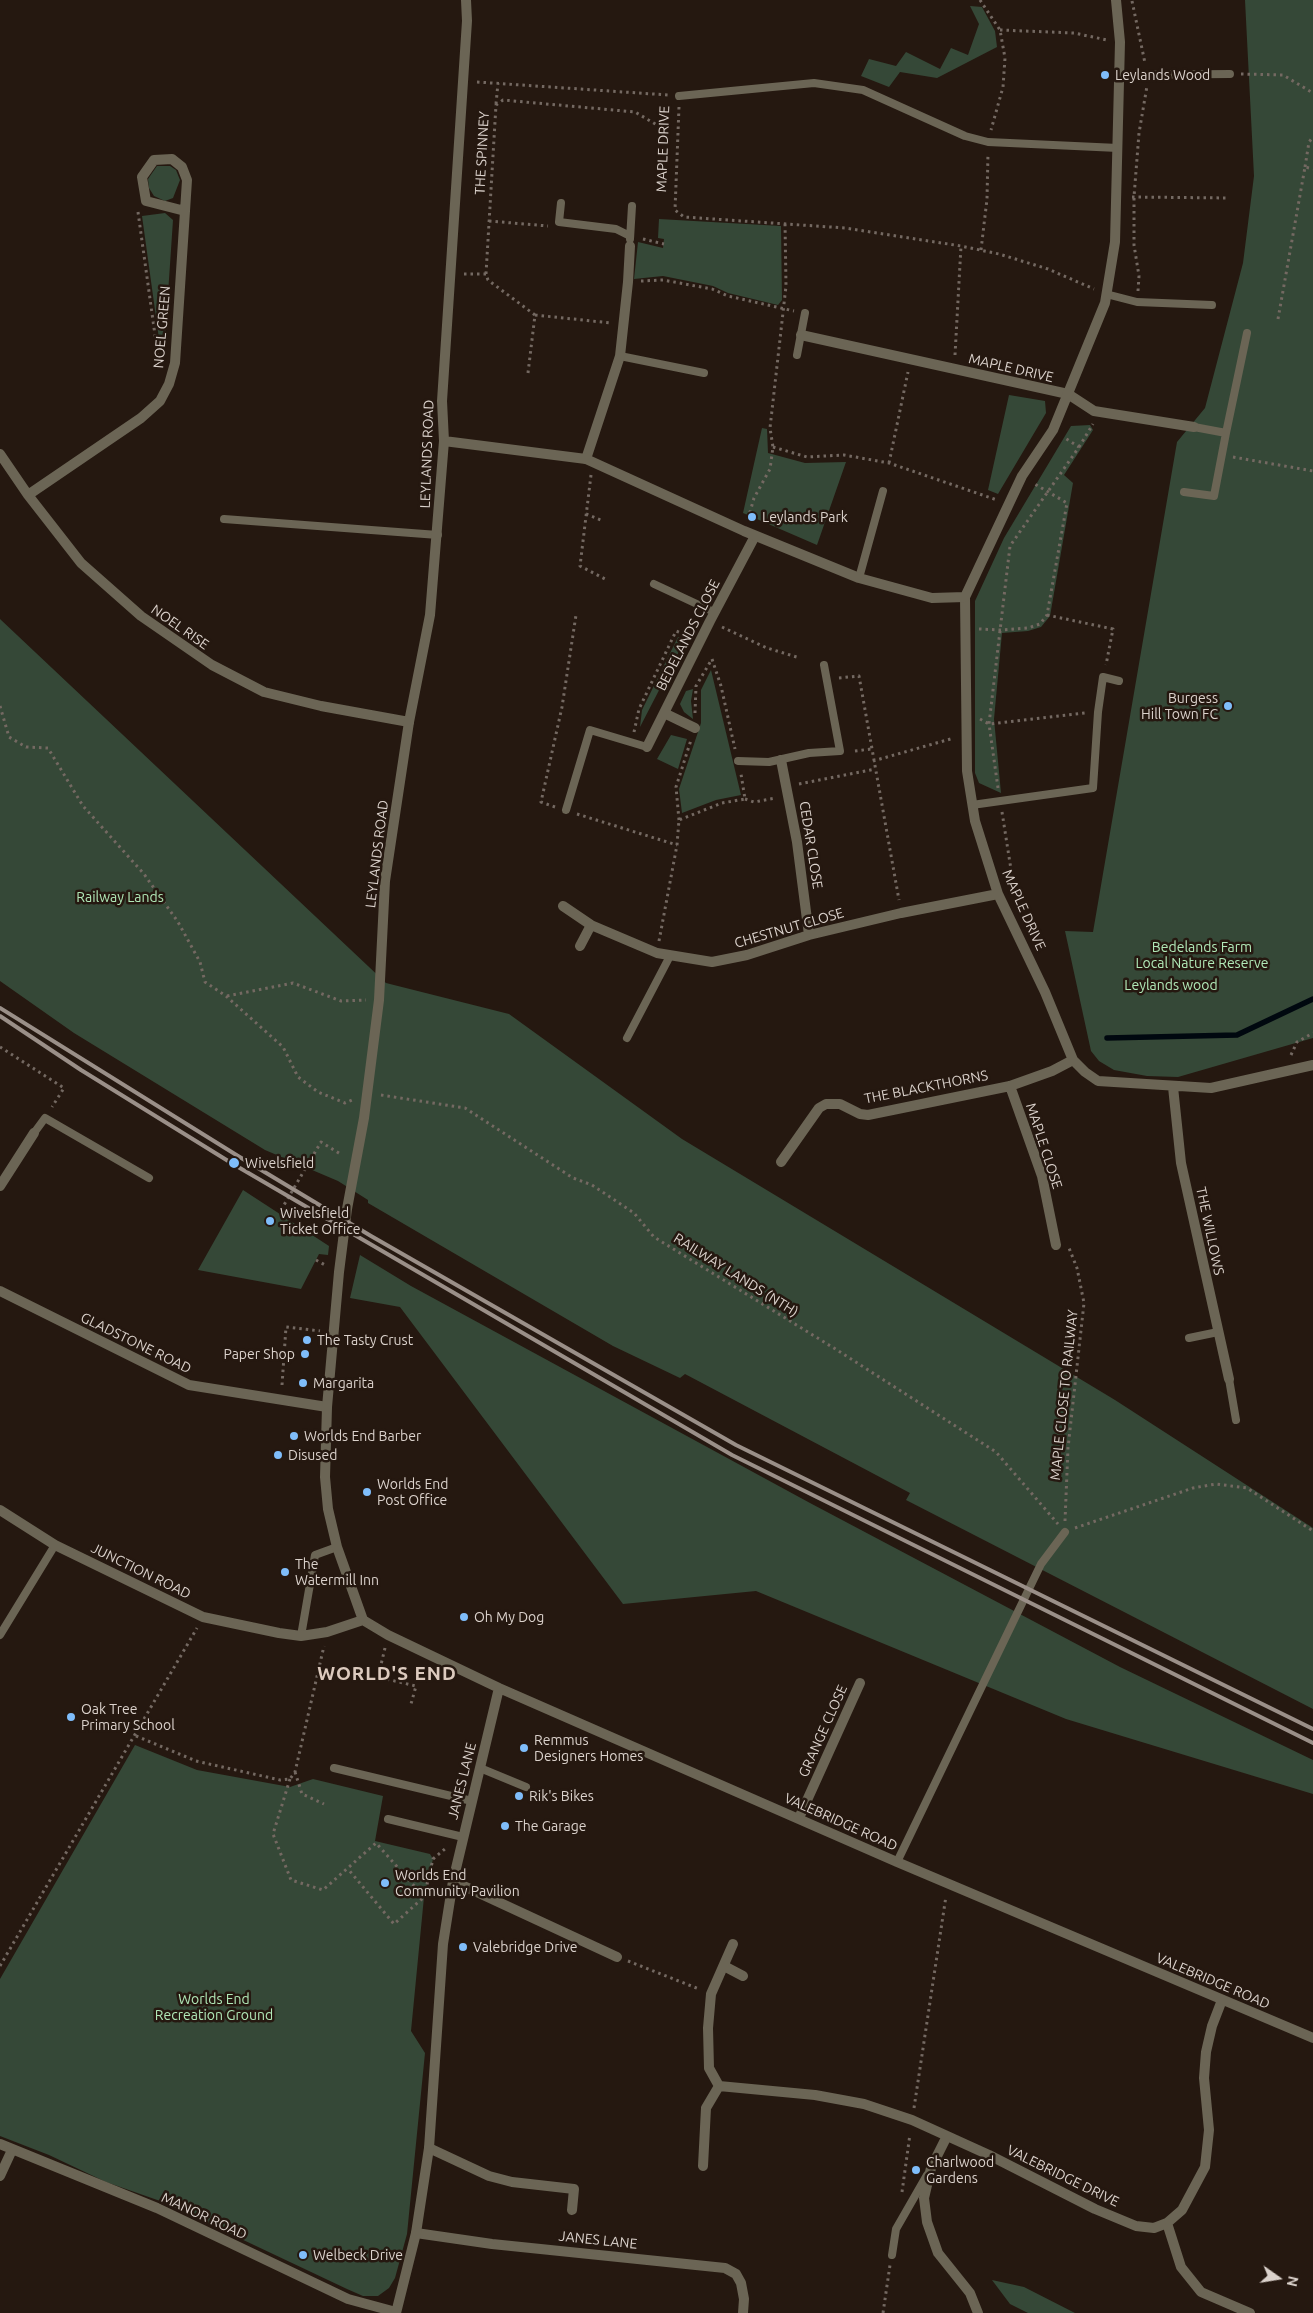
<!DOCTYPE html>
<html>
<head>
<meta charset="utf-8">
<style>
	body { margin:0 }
	#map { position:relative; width:1313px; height:2313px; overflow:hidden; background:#251810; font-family:Ubuntu,sans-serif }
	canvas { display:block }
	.north { position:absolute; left:1253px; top:2253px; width:50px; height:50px; -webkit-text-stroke:4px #251810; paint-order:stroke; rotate:103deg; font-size:14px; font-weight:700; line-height:20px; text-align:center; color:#dbd2cc }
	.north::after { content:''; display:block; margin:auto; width:18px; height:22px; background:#dbd2cc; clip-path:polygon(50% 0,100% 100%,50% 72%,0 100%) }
</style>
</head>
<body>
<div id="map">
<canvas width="1313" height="2313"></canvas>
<div class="north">N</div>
</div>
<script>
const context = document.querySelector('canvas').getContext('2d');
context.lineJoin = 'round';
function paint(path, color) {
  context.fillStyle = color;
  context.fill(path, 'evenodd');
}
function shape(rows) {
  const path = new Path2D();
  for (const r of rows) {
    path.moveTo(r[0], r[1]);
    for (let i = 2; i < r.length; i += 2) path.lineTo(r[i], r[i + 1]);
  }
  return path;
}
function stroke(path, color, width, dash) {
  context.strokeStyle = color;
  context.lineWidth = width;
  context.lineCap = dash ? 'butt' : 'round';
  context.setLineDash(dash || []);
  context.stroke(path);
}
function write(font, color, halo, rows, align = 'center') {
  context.font = font + ' Ubuntu,sans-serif';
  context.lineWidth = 5;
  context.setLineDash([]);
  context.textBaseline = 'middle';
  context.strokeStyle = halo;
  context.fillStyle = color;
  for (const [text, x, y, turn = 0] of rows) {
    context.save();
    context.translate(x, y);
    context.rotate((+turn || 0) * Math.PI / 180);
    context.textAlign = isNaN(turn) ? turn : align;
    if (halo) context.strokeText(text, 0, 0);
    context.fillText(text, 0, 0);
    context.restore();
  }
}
paint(shape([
	[1245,0,1313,0,1313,1038,1178,1077,1147,1076,1114,1070,1099,1061,1091,1051,1065,931,1093,932,1177,442,1205,408,1243,263,1254,176],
	[970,6,982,7,995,31,997,47,937,78,900,72,889,87,861,76,869,59,896,66,906,52,940,69,951,48,968,55,979,24],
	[157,166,170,166,176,170,180,180,173,198,165,201,154,196,149,188,148,179],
	[165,213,173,220,163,368,142,216],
	[659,219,781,226,782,300,778,305,728,293,713,286,663,276,634,279,638,242,663,248,664,239,658,238],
	[1009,395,1045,401,1046,413,998,494,988,490],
	[1090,425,1093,430,1064,475,1073,483,1050,616,1041,627,1028,631,1002,633,994,719,1001,793,979,783,975,773,975,601,1004,538,1071,426],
	[762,428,767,429,768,453,805,463,846,462,817,545,743,513],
	[0,619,386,983,509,1014,682,1139,1115,1400,1313,1528,1313,1709,906,1500,910,1493,685,1374,680,1378,613,1346,368,1203,368,1200,338,1181,265,1150,74,1033,0,981],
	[678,637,685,640,640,727,642,710],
	[711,670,741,795,716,800,682,813,679,789,701,723,701,690],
	[693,689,691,701,693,719,684,712,680,704,686,691],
	[671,735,687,739,678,769,657,759],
	[243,1190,329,1246,328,1255,319,1254,301,1289,198,1270],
	[360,1255,411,1286,810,1503,1120,1667,1313,1760,1313,1794,1066,1719,756,1591,623,1604,400,1307,350,1298],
	[135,1745,197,1770,290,1787,313,1779,383,1796,375,1841,430,1854,433,1859,424,1897,411,2031,425,2053,407,2234,395,2278,389,2288,378,2296,363,2296,347,2289,163,2202,106,2182,49,2155,0,2136,0,1979],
	[992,2280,1024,2287,1075,2313,1028,2313,1010,2304]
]), '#354837');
stroke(shape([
	[1107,1038,1237,1035,1313,999]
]), '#00080f', 5.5);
stroke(shape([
	[980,0,1000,30,1005,58,1003,87,991,130],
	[1132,1,1145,63],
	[1000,30,1074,33,1107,40],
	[1241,74,1283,75,1313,93],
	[477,82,668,95],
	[496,104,498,83],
	[679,107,675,210,684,217,845,228,961,246,999,254,1048,269,1094,289],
	[1305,167,1309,142,1313,137],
	[1132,197,1229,198],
	[138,212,159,364],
	[489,221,548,226],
	[643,239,664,244],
	[981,250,987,199,988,153],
	[464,274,486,274],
	[641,281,663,280,712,289,728,296,794,311],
	[1138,291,1139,276,1134,245,1134,197,1139,133,1147,86],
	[535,315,488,280,486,274,496,105,503,100,635,112,657,125],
	[1278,319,1305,167,1313,169],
	[955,355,961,246],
	[528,373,535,315,611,323],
	[773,447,807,457,844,455,889,463,997,500],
	[1079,447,1093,424],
	[1233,457,1313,471],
	[889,463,908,372],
	[591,475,580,566,607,580],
	[586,514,603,521],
	[748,519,754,498,770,469,773,447,770,428,786,286,785,222],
	[1047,615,1113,629,1106,665],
	[722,627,767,648,800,658],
	[979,629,1000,630,1028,628,1040,624,1047,615,1067,503,1033,483],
	[839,678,859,676,899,900],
	[0,706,9,737,26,747,48,748,83,806,144,874,178,922,200,962,205,982,226,996,283,1047,298,1077,318,1092,345,1103,354,1099],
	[695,713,696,686,712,659,721,686,735,749],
	[980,719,989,724,1085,713],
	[634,732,639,709,676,631,687,635],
	[855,751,871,749],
	[873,761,954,738],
	[799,784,875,769],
	[998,788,989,724,1010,546,1079,447,1065,438],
	[745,799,754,802,776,798],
	[555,807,541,802,562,707,576,615],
	[1002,812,1015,895],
	[577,814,677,845],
	[679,820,676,787,691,740],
	[659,941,677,845,679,820,722,803,745,799,741,774],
	[227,996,293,983,341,1001,366,1000],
	[0,1047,64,1088,52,1107],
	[1291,1055,1297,1042,1313,1033],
	[381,1095,465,1108,573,1178,592,1185,634,1213,654,1237,837,1350,996,1452,1058,1524],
	[281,1210,321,1142,342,1155],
	[316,1260,327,1266],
	[282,1385,286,1327,320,1331],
	[1065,1521,1068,1448,1084,1303,1077,1268,1069,1248],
	[1075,1528,1193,1488,1216,1484,1247,1488,1313,1531],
	[385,1648,378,1677,416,1686,411,1704],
	[136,1736,196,1761,280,1780,290,1779,295,1772,324,1646],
	[295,1772,302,1794,324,1804],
	[290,1779,273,1834,291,1880,323,1890,376,1843,424,1897,394,1924,348,1869],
	[424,1897,433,1859,446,1848],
	[628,1961,699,1989],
	[0,1966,197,1628],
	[914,2108,946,1896],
	[902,2192,910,2134],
	[883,2313,890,2265]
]), '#746962', 3, [2.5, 4]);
stroke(shape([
	[1119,75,1230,74],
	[679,96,814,83,863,90,965,136,988,142,1118,148],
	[561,203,559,222,616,229,630,236],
	[630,239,632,206],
	[1106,294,1137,302,1212,305],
	[797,355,805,313],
	[620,356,704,373],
	[1194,427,1226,433,1247,333],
	[1184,492,1214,496,1226,433],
	[224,519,438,535],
	[859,578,883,491],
	[654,584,714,612],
	[738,761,769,762,809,753,840,751,824,665],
	[972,805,1093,788,1098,712,1103,677,1119,681],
	[566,810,590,730,647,747],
	[627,1038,670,956],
	[34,1133,45,1118,149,1178],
	[1189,1338,1218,1332],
	[1229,1379,1236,1420],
	[0,1635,55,1545],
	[301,1636,315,1555,337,1547],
	[334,1768,472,1801],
	[480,1768,526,1787],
	[388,1819,463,1837],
	[897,1862,1041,1564,1065,1532],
	[892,2255,896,2229,927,2175]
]), '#6b6555', 8);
stroke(shape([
	[801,335,1068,394,1094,411,1194,427],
	[0,454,28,495,81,563,141,616,212,665,264,692,321,706,409,722],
	[586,459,620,356,628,282,630,246],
	[28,495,141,418,160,401,169,384,175,363,185,211,187,180,182,167,172,159,154,160,142,177,146,201,185,211],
	[965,597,967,771,975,821,998,894,1045,992,1073,1060,1085,1072,1098,1081,1211,1088,1313,1065],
	[664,713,695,728],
	[647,747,710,621,755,536],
	[781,760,797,842,809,935],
	[563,906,591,925,657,953,712,962,747,955,809,935,901,913,998,894],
	[580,946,591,925],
	[1010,1086,1042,1176,1056,1245],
	[1173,1087,1181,1163,1229,1379],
	[781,1162,819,1108,826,1104,840,1104,860,1114,868,1115,1010,1086,1052,1071,1073,1060],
	[0,1186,34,1133],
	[0,1291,189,1385,327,1407],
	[799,1818,860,1683],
	[453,1881,617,1957],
	[733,1944,711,1994,708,2028,709,2068,719,2086,815,2095,864,2104,912,2120,989,2155,1095,2209,1136,2226,1154,2228,1167,2223,1182,2210,1205,2167,1209,2130,1204,2078,1206,2052,1212,2026,1222,2000],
	[724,1966,743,1976],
	[947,2136,931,2168,924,2198,927,2222,938,2253,970,2293,978,2313],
	[0,2144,157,2208,348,2299,396,2312],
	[429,2148,489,2176,512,2182,574,2189,572,2210],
	[703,2166,706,2108,719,2086],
	[0,2176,12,2150],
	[1167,2223,1181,2267,1201,2292,1250,2313],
	[416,2233,492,2244,725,2268,736,2274,741,2283,744,2299,743,2313]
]), '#6b6555', 10);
stroke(shape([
	[444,441,586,459,744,531,859,578,932,598,965,597,1022,476,1053,430,1105,303,1115,242,1120,42,1116,0],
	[0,1510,55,1545,203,1617,279,1633,301,1636,327,1632,363,1620],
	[363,1620,337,1547,328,1509,325,1477,327,1407,339,1272,347,1209,364,1118,379,1000,385,881,409,722,430,615,444,441,442,401,467,21,466,0],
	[363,1620,388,1635,499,1688,897,1862,1313,2038],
	[396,2313,416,2233,429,2148,443,1944,453,1881,499,1688]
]), '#6b6555', 10);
stroke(shape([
	[0,1008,238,1156,371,1236,736,1445,1313,1729],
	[0,1016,81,1070,233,1164,732,1455,1313,1743]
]), '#9a8f88', 4);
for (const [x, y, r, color] of [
	[1105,75,5,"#7fbdfa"],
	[752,517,5,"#7fbdfa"],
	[1228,706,5,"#7fbdfa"],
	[234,1163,6,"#7fbdfa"],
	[270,1221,5,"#7fbdfa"],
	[307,1340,5,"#7fbdfa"],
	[305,1354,5,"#7fbdfa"],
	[303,1383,5,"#7fbdfa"],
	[294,1436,5,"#7fbdfa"],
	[278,1455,5,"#7fbdfa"],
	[367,1492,5,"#7fbdfa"],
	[285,1572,5,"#7fbdfa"],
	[464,1617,5,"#7fbdfa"],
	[71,1717,5,"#7fbdfa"],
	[524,1748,5,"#7fbdfa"],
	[519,1796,5,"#7fbdfa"],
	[505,1826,5,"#7fbdfa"],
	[385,1883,5,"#7fbdfa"],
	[463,1947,5,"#7fbdfa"],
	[916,2170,5,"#7fbdfa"],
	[303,2255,5,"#7fbdfa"]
]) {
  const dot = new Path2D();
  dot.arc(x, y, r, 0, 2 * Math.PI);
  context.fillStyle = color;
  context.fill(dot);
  stroke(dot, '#251810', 2);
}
write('14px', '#dbd2cc', '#251810', [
	["Leylands Wood",1115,75],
	["Leylands Park",762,517],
	["Burgess",1218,698,"right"],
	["Hill Town FC",1218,714,"right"],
	["Wivelsfield",245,1163],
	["Wivelsfield",280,1213],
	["Ticket Office",280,1229],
	["The Tasty Crust",317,1340],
	["Paper Shop",295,1354,"right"],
	["Margarita",313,1383],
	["Worlds End Barber",304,1436],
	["Disused",288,1455],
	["Worlds End",377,1484],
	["Post Office",377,1500],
	["The",295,1564],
	["Watermill Inn",295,1580],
	["Oh My Dog",474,1617],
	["Oak Tree",81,1709],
	["Primary School",81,1725],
	["Remmus",534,1740],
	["Designers Homes",534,1756],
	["Rik's Bikes",529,1796],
	["The Garage",515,1826],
	["Worlds End",395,1875],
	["Community Pavilion",395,1891],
	["Valebridge Drive",473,1947],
	["Charlwood",926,2162],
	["Gardens",926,2178],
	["Welbeck Drive",313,2255]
], 'left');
write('14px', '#dbd2cc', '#251810', [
	["MAPLE DRIVE",663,149,-88],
	["THE SPINNEY",482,153,-87],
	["NOEL GREEN",162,327,-85],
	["MAPLE DRIVE",1011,368,13],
	["LEYLANDS ROAD",427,454,-88],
	["NOEL RISE",180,627,35],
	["BEDELANDS CLOSE",688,635,-63],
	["CEDAR CLOSE",811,845,81],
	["LEYLANDS ROAD",377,854,-83],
	["MAPLE DRIVE",1024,910,66],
	["CHESTNUT CLOSE",789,928,-16],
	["THE BLACKTHORNS",926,1087,-11],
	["MAPLE CLOSE",1044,1146,72],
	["THE WILLOWS",1210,1231,78],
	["RAILWAY LANDS (NTH)",736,1275,32],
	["GLADSTONE ROAD",136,1343,26],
	["MAPLE CLOSE TO RAILWAY",1064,1395,-84],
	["JUNCTION ROAD",141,1571,26],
	["GRANGE CLOSE",823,1731,-66],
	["JANES LANE",462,1781,-76],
	["VALEBRIDGE ROAD",841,1822,24],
	["VALEBRIDGE ROAD",1213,1981,23],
	["VALEBRIDGE DRIVE",1063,2176,26],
	["MANOR ROAD",204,2216,25],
	["JANES LANE",598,2240,6]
]);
write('14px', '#b0e8b7', '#251810', [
	["Railway Lands",120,897],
	["Bedelands Farm",1202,947],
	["Local Nature Reserve",1202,963],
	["Leylands wood",1171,985],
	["Worlds End",214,1999],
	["Recreation Ground",214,2015]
]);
context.letterSpacing = '1px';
write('bold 19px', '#dccabe', '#251810', [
	["WORLD'S END",387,1674]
]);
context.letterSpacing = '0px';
</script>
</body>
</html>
